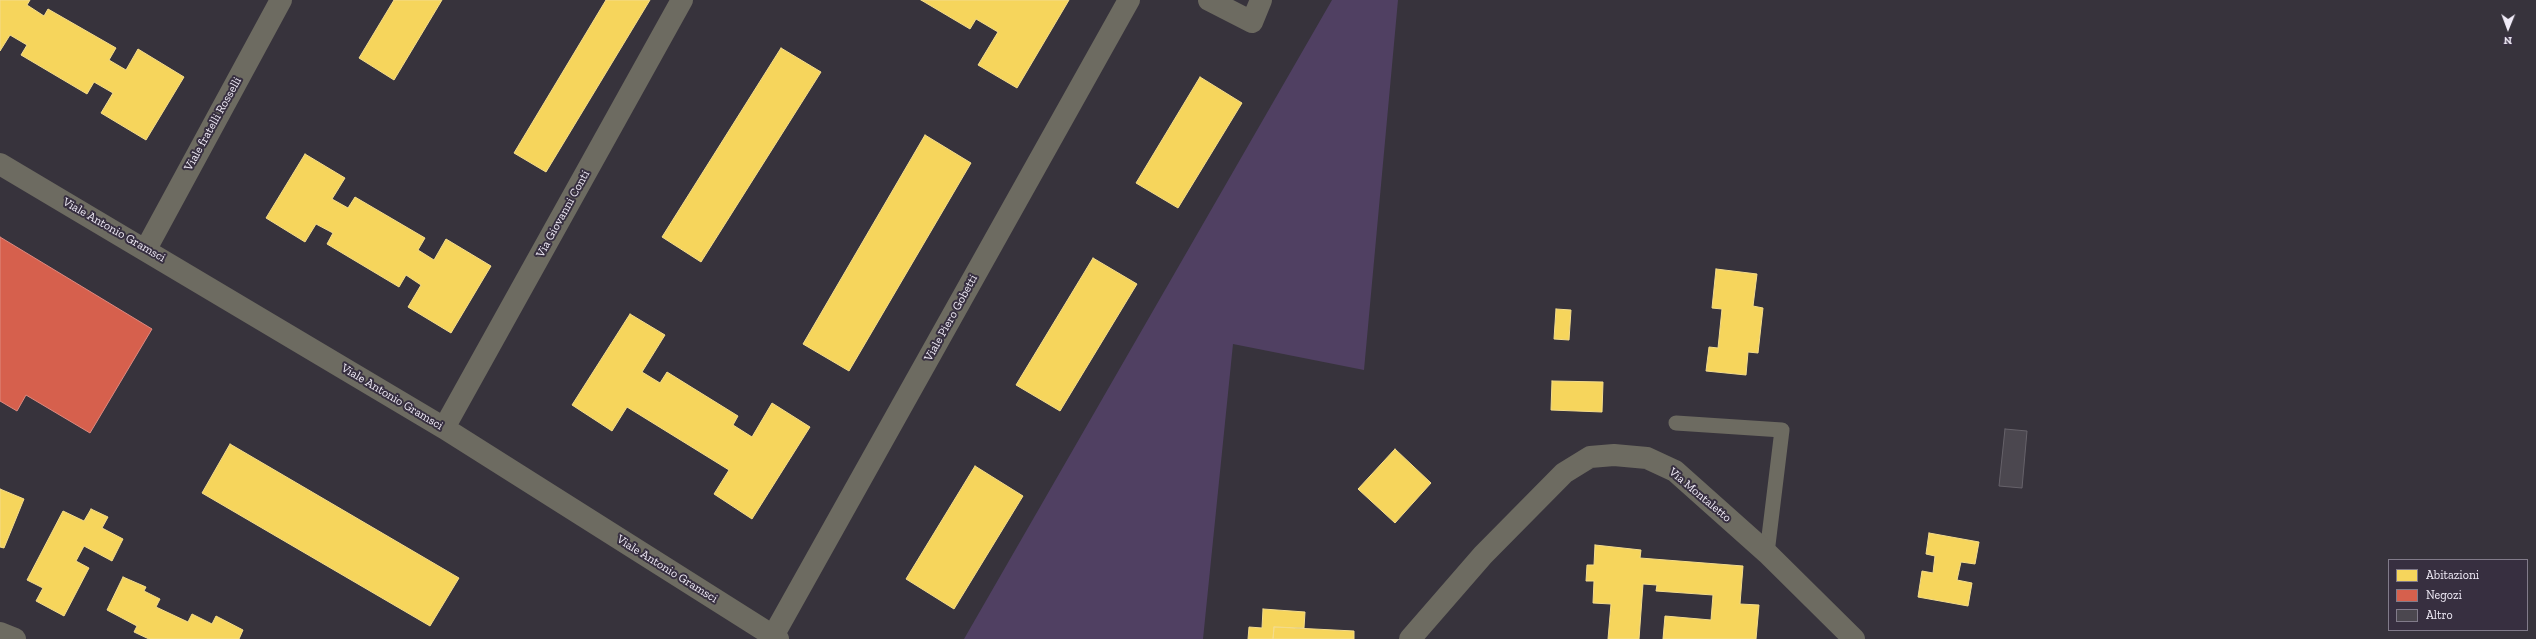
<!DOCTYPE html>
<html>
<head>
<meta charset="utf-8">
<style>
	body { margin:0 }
	#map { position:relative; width:2536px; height:639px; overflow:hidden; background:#37333c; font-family:"Zilla Slab",serif }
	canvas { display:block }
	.legend { position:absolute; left:2388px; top:559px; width:140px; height:72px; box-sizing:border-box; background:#372f40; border:1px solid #817b8a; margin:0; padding:5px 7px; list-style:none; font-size:12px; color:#f1ecf8 }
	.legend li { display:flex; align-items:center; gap:8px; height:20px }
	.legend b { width:20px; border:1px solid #817b8a }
	.north { position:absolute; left:2488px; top:8px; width:40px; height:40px; -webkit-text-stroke:3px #372f40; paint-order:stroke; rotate:181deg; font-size:11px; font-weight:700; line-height:16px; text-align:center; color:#f1ecf8 }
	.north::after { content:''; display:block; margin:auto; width:14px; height:18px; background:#f1ecf8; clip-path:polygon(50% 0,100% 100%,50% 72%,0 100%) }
</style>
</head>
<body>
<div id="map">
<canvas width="2536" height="639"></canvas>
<ul class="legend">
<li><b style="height:11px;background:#f6d55c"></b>Abitazioni</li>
<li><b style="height:11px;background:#d6604d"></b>Negozi</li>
<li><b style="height:11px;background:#4b474f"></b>Altro</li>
</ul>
<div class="north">N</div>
</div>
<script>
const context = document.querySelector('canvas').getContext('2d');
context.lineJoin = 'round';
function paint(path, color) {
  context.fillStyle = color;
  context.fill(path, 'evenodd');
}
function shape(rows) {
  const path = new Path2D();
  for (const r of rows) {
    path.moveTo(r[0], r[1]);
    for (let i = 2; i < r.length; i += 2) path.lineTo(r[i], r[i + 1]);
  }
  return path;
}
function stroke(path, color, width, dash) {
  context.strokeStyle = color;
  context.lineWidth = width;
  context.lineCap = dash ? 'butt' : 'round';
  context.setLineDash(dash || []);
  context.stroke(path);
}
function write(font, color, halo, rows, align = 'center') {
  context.font = font + ' "Zilla Slab",serif';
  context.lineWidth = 4;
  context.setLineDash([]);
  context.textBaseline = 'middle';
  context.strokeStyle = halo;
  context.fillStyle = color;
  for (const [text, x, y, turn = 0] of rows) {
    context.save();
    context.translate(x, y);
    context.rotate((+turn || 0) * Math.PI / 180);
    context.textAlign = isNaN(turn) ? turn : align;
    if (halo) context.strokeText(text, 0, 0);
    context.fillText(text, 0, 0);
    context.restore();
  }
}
paint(shape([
	[1332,0,1398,0,1364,370,1233,344,1203,639,964,639]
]), '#504062');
const homes = shape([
	[0,0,30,0,27,5,44,16,48,9,116,48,109,60,126,70,138,49,184,77,146,140,101,113,113,93,94,82,87,94,21,55,27,45,10,35,0,51,0,0],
	[394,0,442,0,394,80,359,58,394,0],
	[606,0,650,0,546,172,514,153,606,0],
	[921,0,1069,0,1017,88,978,65,998,32,976,19,970,29,921,0],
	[781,48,821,72,701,262,662,237,781,48],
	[1200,77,1242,103,1178,208,1136,183,1200,77],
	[925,135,971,163,849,371,803,344,925,135],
	[305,154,345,178,332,199,348,208,355,197,425,238,418,250,434,260,446,239,491,266,451,333,408,307,421,285,406,275,399,287,327,244,333,233,316,224,305,242,266,218,305,154],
	[1093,258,1137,284,1060,411,1016,385,1093,258],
	[1716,269,1757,274,1753,306,1763,308,1758,353,1748,352,1746,375,1706,371,1709,347,1718,348,1722,309,1712,308,1716,269],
	[1556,309,1571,310,1569,340,1554,339,1556,309],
	[630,314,665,335,642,372,660,383,667,372,738,416,733,425,752,437,772,403,810,427,752,519,714,494,729,470,627,407,612,431,572,405,630,314],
	[1552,381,1603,382,1602,412,1551,410,1552,381],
	[230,444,459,578,430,626,202,493,230,444],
	[1395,449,1431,483,1395,523,1358,489,1395,449],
	[975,466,1023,496,954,609,906,579,975,466],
	[0,489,24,499,4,548,0,547,0,489],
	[91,509,108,517,102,528,123,539,112,561,84,546,76,561,89,568,64,616,36,601,43,588,27,580,63,511,84,521,91,509],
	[1929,533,1979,542,1975,564,1961,562,1957,580,1972,583,1968,606,1918,597,1922,571,1933,573,1935,556,1926,554,1929,533],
	[1595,545,1641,550,1640,558,1743,566,1740,604,1759,605,1756,639,1663,639,1665,616,1711,620,1713,595,1656,591,1657,585,1643,584,1639,639,1608,639,1611,604,1593,603,1594,581,1586,581,1587,565,1594,565,1595,545],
	[123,577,146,587,144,591,160,599,156,607,188,622,192,614,212,624,216,616,243,630,239,639,149,639,134,632,137,626,107,610,123,577],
	[1263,609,1305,612,1304,628,1274,627,1273,639,1248,639,1249,627,1262,628,1263,609],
	[1274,627,1354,631,1354,639,1273,639,1274,627]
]);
paint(homes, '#f6d55c');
stroke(homes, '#f4dc8b', 1);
const shops = shape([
	[0,237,152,329,90,433,26,395,17,411,0,401,0,237]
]);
paint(shops, '#d6604d');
stroke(shops, '#de8a80', 1);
const building = shape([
	[2005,429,2027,431,2022,488,1999,486,2005,429]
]);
paint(building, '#4b474f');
stroke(building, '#66626a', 1);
stroke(shape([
	[1676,423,1782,430,1767,553]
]), '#6d6b61', 15);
stroke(shape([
	[1209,0,1252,22,1261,0],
	[0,164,444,428,778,639],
	[146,249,281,0],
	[444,428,682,0],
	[0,633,15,639],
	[773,636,1129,0],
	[1410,639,1483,555,1564,473,1590,457,1614,455,1647,458,1675,471,1767,553,1854,639]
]), '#6d6b61', 22);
write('12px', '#f1ecf8', '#372f40', [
	["Viale fratelli Rosselli",213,124,-61],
	["Via Giovanni Conti",563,214,-61],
	["Viale Antonio Gramsci",114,230,30],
	["Viale Piero Gobetti",951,318,-61],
	["Viale Antonio Gramsci",392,397,31],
	["Via Montaletto",1700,495,40],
	["Viale Antonio Gramsci",667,569,32]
]);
</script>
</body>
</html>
